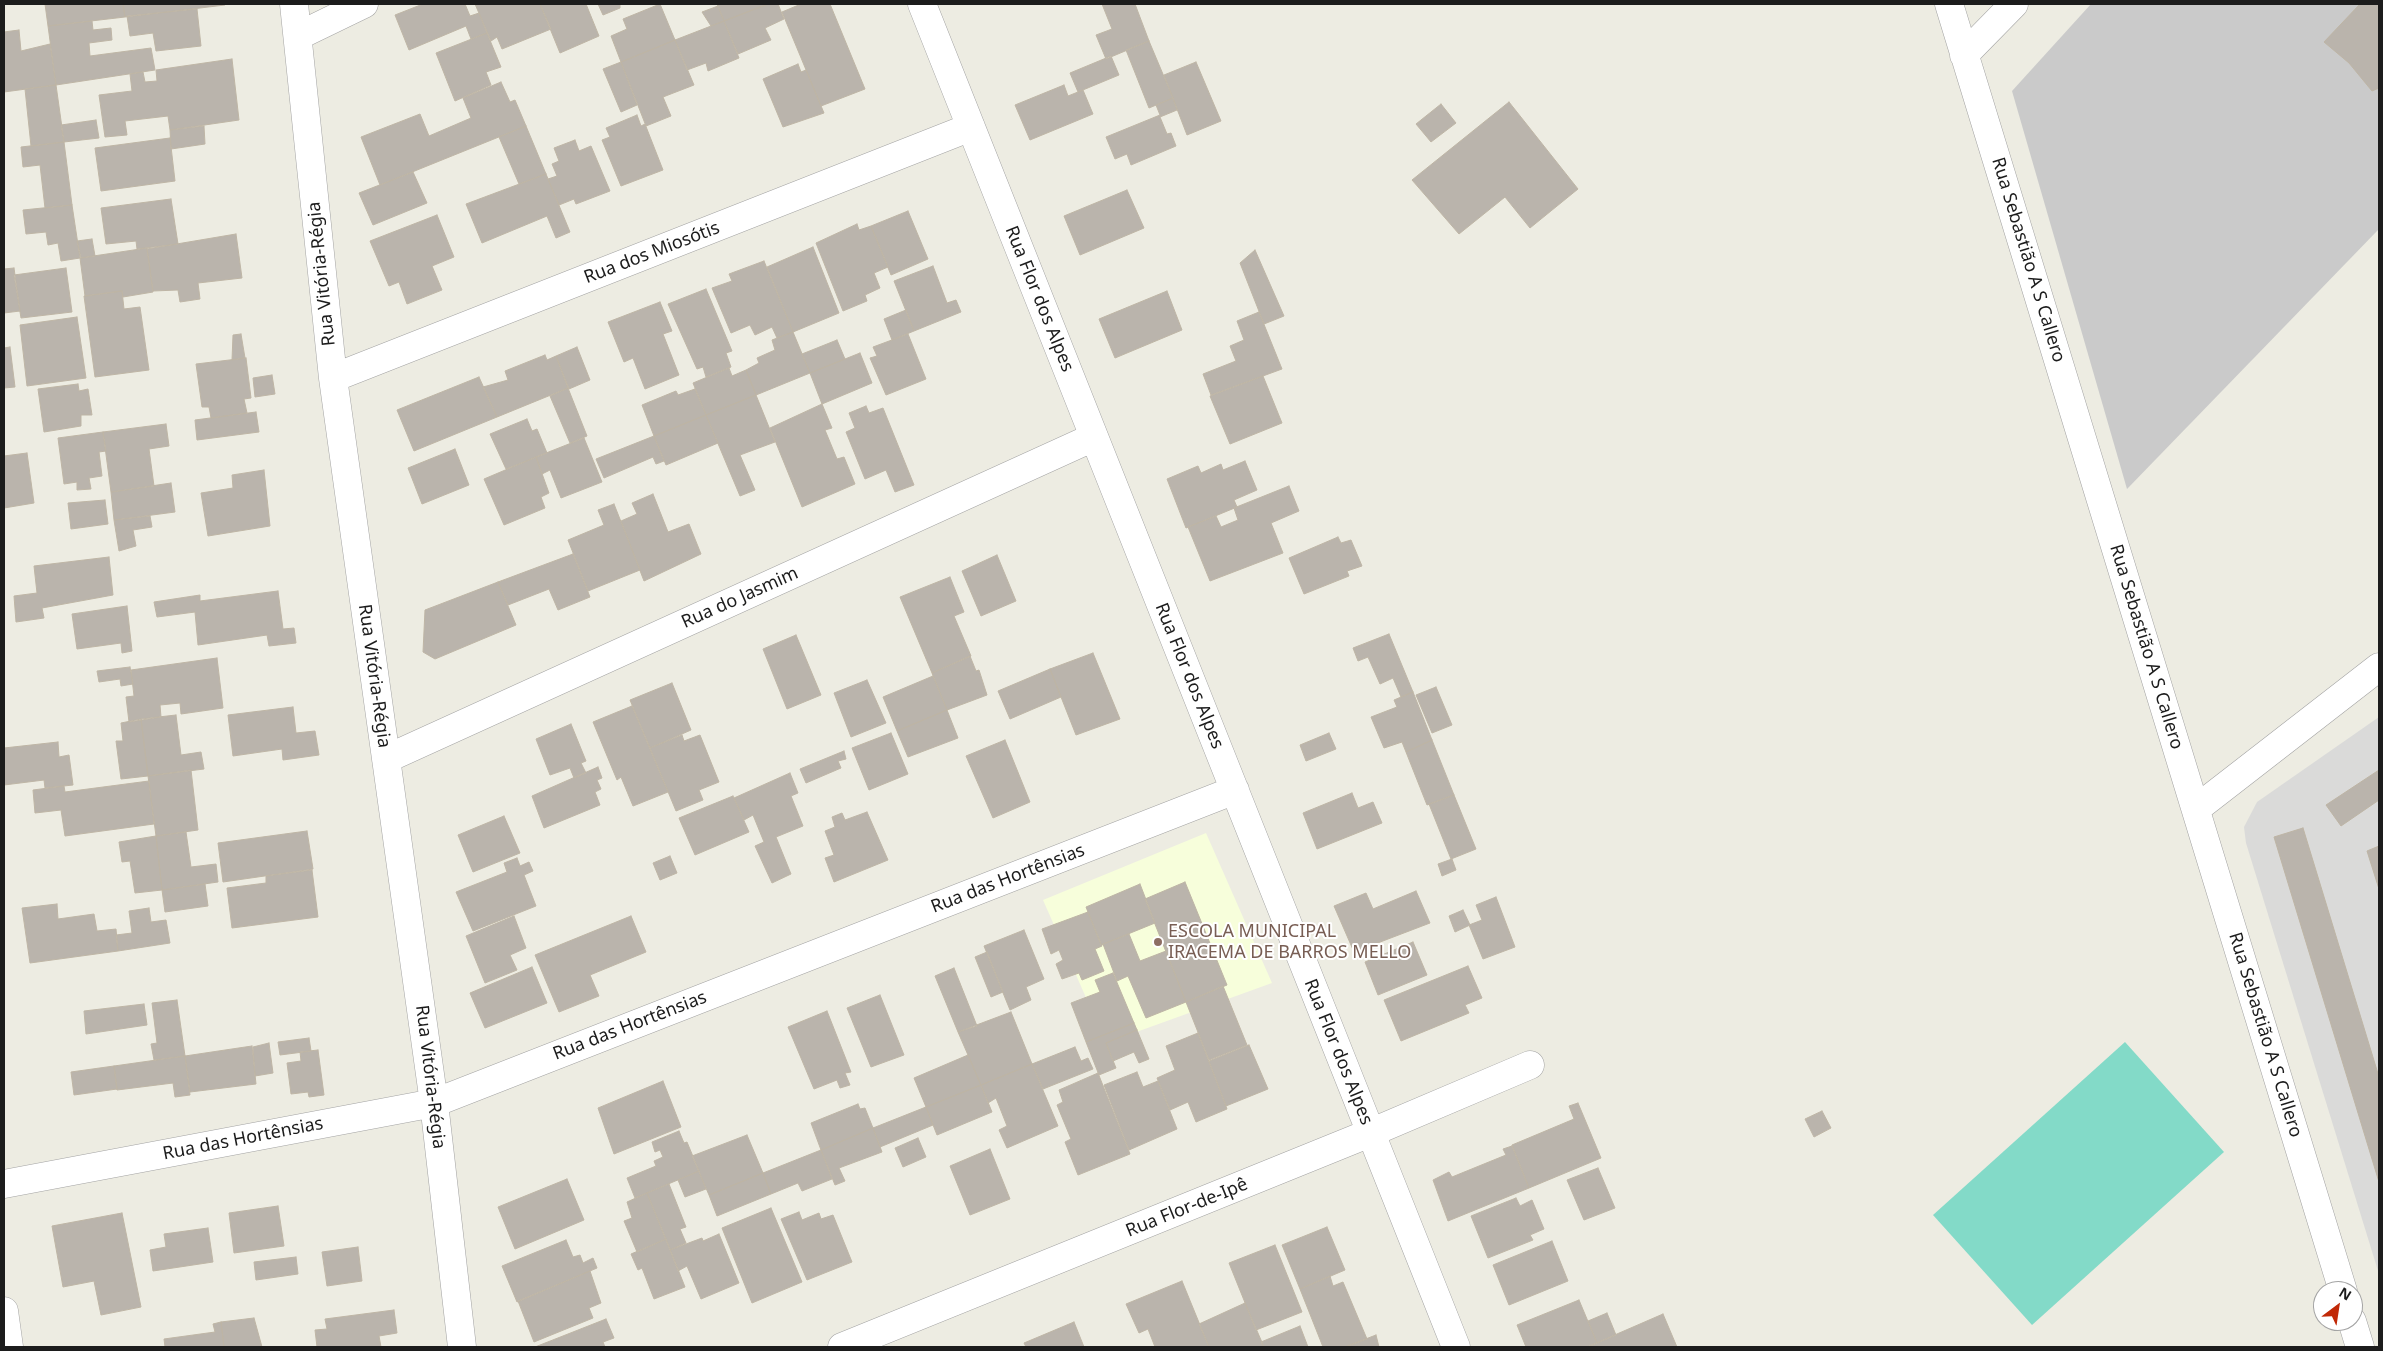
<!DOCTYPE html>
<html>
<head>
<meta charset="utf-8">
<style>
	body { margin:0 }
	#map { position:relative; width:2383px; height:1351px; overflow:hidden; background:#edece2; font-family:"Noto Sans",sans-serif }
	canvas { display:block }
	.frame { position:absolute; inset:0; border:5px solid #1c1c1c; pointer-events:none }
	.north { position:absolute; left:2313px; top:1281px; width:50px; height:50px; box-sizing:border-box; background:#fff; border:1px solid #a4a4a4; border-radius:50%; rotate:31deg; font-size:14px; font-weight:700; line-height:20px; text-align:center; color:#1c1c1c }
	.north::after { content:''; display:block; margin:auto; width:18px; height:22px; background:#c12907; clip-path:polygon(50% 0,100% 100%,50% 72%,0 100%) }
</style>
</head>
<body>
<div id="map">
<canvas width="2383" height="1351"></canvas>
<div class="frame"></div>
<div class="north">N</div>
</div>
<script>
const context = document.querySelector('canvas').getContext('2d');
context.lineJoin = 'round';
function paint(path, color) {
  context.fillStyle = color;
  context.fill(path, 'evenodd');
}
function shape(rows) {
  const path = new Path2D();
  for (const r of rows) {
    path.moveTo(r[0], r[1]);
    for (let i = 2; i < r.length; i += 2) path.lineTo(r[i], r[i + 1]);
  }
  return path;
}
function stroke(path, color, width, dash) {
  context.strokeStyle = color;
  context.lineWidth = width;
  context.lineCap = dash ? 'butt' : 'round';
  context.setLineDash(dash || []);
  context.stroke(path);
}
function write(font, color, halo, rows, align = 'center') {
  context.font = font + ' "Noto Sans",sans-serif';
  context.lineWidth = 4;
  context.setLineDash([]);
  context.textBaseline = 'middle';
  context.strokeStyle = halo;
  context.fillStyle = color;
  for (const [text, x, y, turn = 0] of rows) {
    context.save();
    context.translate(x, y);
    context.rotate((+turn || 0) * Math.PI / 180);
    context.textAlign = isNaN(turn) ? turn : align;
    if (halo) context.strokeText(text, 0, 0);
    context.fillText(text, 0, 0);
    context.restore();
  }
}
paint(shape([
	[2379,717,2379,1274,2246,843,2244,827,2257,802]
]), '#dadad9');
paint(shape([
	[1206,833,1272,983,1106,1043,1043,900]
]), '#f7fedb');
paint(shape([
	[2091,4,2379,4,2379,229,2127,489,2012,91]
]), '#cacaca');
paint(shape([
	[2125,1042,2224,1152,2032,1325,1933,1215]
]), '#83dac8');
const building = shape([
	[45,4,123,4,125,17,48,26,45,4],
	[123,4,225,4,225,5,125,17,123,4],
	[423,4,465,4,470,16,479,13,487,33,471,39,466,26,409,50,395,15,423,4],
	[475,4,540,4,551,29,502,49,497,37,491,41,475,4],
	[540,4,586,4,599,36,560,53,540,4],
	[598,4,620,4,620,8,603,15,598,4],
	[660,4,675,40,621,62,611,36,627,29,623,19,660,4],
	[717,4,768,4,724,21,717,4],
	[768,4,778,4,784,19,765,28,771,40,738,54,724,21,768,4],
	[801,4,830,4,865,89,821,106,782,12,801,4],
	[1102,4,1135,4,1149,41,1106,59,1096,35,1112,29,1102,4],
	[2360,4,2379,4,2379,88,2372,91,2349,63,2324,42,2360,4],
	[718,6,724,21,711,26,702,12,718,6],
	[197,9,201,46,156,51,153,33,130,36,127,16,197,9],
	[92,21,93,30,111,28,112,40,89,43,90,56,151,48,155,70,56,85,48,26,92,21],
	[724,21,739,58,708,71,706,63,687,70,675,40,724,21],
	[19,30,21,51,50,44,56,85,4,92,4,32,19,30],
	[487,33,501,67,486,72,491,85,455,101,436,53,487,33],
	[675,40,694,85,663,97,671,116,646,126,621,62,675,40],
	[1149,41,1173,98,1149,108,1126,50,1149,41],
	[1111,56,1119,75,1078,92,1070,73,1111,56],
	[232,59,239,120,170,130,168,116,125,121,127,135,105,137,99,95,132,91,130,74,143,72,145,82,157,81,156,70,232,59],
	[621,62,637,105,621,112,603,69,621,62],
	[1196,62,1221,121,1187,135,1164,75,1196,62],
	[798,64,801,72,806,70,824,113,783,127,763,79,798,64],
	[501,82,510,102,515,100,526,126,380,185,361,137,420,114,429,136,471,118,463,98,501,82],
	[56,85,64,142,31,146,25,89,56,85],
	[1064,85,1068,96,1083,90,1093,114,1030,140,1015,105,1064,85],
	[1173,98,1177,110,1160,117,1167,134,1171,133,1176,146,1131,165,1127,154,1115,159,1106,137,1160,115,1156,105,1173,98],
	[1509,102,1578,189,1530,228,1505,197,1459,234,1412,180,1509,102],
	[1441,104,1456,123,1431,142,1416,124,1441,104],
	[637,115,641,126,645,124,663,170,621,186,602,140,610,137,606,128,637,115],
	[96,120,99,138,64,142,61,125,96,120],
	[204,126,205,144,171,149,170,130,204,126],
	[526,126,546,174,519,184,499,137,526,126],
	[170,138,175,181,101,191,95,148,170,138],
	[575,140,579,151,591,146,610,191,576,204,574,199,559,205,548,179,557,176,552,164,559,161,554,148,575,140],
	[64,142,72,205,45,208,40,165,23,167,21,147,64,142],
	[413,172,427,203,373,225,359,193,413,172],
	[546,174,570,232,556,238,547,216,482,243,466,204,546,174],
	[1127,190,1144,228,1080,255,1064,216,1127,190],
	[171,199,178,244,137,249,136,241,106,244,101,208,171,199],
	[72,205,80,258,61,261,58,243,48,245,46,232,26,234,23,210,72,205],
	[908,211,928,259,891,275,871,226,908,211],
	[437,215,454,257,432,266,442,290,407,304,399,282,389,286,370,241,437,215],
	[857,224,859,230,871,226,888,267,874,273,880,288,865,295,867,301,843,311,816,243,857,224],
	[236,234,242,278,198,283,200,299,180,302,178,290,153,291,147,249,236,234],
	[92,239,95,256,81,258,77,241,92,239],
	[813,247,839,313,793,332,767,267,813,247],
	[147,248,153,292,123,297,122,291,85,296,80,258,147,248],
	[1255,250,1284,316,1264,324,1240,263,1255,250],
	[764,261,793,332,777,338,772,327,755,335,750,325,731,333,712,288,732,281,729,274,764,261],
	[933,266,947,303,956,300,961,312,914,331,894,281,933,266],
	[14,268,20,311,4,313,4,269,14,268],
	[66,268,72,312,21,318,14,275,66,268],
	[706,289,732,351,726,353,731,367,706,377,703,367,697,369,668,304,706,289],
	[122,291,124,309,140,307,149,370,95,377,84,296,122,291],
	[1167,291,1182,330,1115,358,1099,319,1167,291],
	[660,302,672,331,663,334,679,375,645,389,633,358,624,362,608,322,660,302],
	[906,310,914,331,892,340,884,319,906,310],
	[1259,312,1282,369,1211,395,1203,374,1236,361,1230,346,1244,340,1237,321,1259,312],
	[77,317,86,378,27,386,20,325,77,317],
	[793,332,810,373,756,395,746,370,759,363,757,358,775,350,772,340,793,332],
	[241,334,245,358,232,360,233,335,241,334],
	[908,334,926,379,886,395,870,358,877,356,873,347,908,334],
	[837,340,845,359,810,373,802,354,837,340],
	[10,347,15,387,4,388,4,348,10,347],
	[577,347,590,380,569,389,556,356,577,347],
	[860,353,872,383,822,404,810,373,860,353],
	[545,355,547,360,556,356,568,388,497,417,483,387,508,380,505,371,545,355],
	[246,358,251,398,244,399,247,413,211,418,209,407,202,407,196,364,246,358],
	[729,368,732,376,746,370,756,395,706,415,693,383,729,368],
	[272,375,275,394,255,397,253,378,272,375],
	[1263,376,1282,423,1230,444,1210,396,1263,376],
	[479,377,497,417,414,451,397,410,479,377],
	[78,384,79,391,88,389,92,415,81,415,81,426,44,432,38,389,78,384],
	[568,388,587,436,570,443,550,396,568,388],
	[695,389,706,415,654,436,642,405,676,391,678,395,695,389],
	[756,395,775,442,740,455,755,490,740,496,706,415,756,395],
	[822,404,832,428,825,430,837,459,844,457,855,484,802,507,770,428,822,404],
	[866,406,869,413,883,408,914,485,895,492,886,470,865,479,846,432,855,428,849,413,866,406],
	[256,412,259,432,197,440,195,420,256,412],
	[706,415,718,443,666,465,654,436,706,415],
	[527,419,532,431,537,429,547,453,506,469,490,434,527,419],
	[166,424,169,446,149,449,154,486,111,492,103,432,166,424],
	[103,432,106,451,99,452,102,476,89,478,91,489,77,490,77,482,64,484,58,438,103,432],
	[654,436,664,461,656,464,653,457,604,478,596,459,654,436],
	[584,438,602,482,561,498,550,470,542,474,536,457,584,438],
	[455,449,469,485,422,504,408,468,455,449],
	[27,453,34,503,4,508,4,456,27,453],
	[536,457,549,493,541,497,545,508,504,525,484,479,536,457],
	[1245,461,1257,490,1234,500,1237,507,1186,528,1167,479,1198,466,1201,473,1221,464,1223,470,1245,461],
	[264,470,270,526,208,536,201,493,233,488,232,475,264,470],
	[171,483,175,512,114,520,111,492,171,483],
	[1289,486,1299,511,1271,523,1283,553,1210,581,1188,527,1216,516,1221,527,1238,520,1234,508,1289,486],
	[653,494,668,532,689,524,701,554,644,581,621,521,637,514,632,503,653,494],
	[105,500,108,524,71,529,68,503,105,500],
	[614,504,640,570,588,591,568,540,604,525,598,510,614,504],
	[150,516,152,527,133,530,136,546,119,551,114,520,150,516],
	[1338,537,1341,543,1351,540,1362,566,1347,571,1349,576,1304,594,1289,558,1338,537],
	[573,554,590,597,558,610,549,589,508,605,498,582,573,554],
	[997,555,1016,601,981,616,962,571,997,555],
	[109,557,113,595,42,608,44,618,16,622,14,596,37,593,34,566,109,557],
	[950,577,964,612,954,616,971,656,932,673,900,597,950,577],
	[498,582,516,625,435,659,423,652,425,610,498,582],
	[278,591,283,629,294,628,296,643,269,646,267,635,198,645,195,612,157,617,154,602,200,595,200,601,278,591],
	[127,606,132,651,122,653,121,643,77,649,72,614,127,606],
	[1389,634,1413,692,1401,697,1393,678,1380,684,1368,657,1358,661,1353,648,1389,634],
	[796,635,821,695,787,709,763,649,796,635],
	[1093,653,1120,719,1076,735,1050,669,1093,653],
	[970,656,976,671,979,670,987,695,947,710,932,673,970,656],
	[217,658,223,708,181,714,180,703,160,705,161,717,129,722,126,697,134,696,131,670,217,658],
	[130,667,133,684,121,686,120,679,99,682,97,671,130,667],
	[1050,669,1061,697,1010,719,998,691,1050,669],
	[933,676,947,710,897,731,883,697,933,676],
	[867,680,886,723,851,737,834,693,867,680],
	[672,683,691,730,650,748,630,700,672,683],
	[1436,687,1452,725,1432,733,1416,695,1436,687],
	[1413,692,1432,740,1406,752,1402,742,1384,748,1371,717,1397,707,1394,700,1413,692],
	[632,706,668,792,633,806,621,777,617,780,593,722,632,706],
	[293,707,296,733,315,731,319,755,283,760,282,749,233,756,228,715,293,707],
	[947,710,958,738,908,757,897,731,947,710],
	[176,715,181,755,201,752,204,769,148,776,141,719,176,715],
	[141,719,148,776,121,779,116,741,123,741,121,723,141,719],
	[571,724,586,761,581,763,586,773,574,778,570,768,550,775,536,739,571,724],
	[891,733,908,774,869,790,852,748,891,733],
	[1329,733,1336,749,1306,761,1300,745,1329,733],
	[682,735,684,741,700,735,719,782,699,790,703,800,676,811,650,748,682,735],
	[1005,740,1030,802,993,818,966,756,1005,740],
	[1432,740,1454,795,1427,805,1406,752,1432,740],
	[58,742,59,757,69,755,73,785,45,788,44,780,4,785,4,748,58,742],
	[844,751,846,759,838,761,841,768,806,783,800,769,844,751],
	[598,767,602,778,597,780,601,789,595,792,600,805,544,828,532,796,598,767],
	[191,770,198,830,156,836,148,776,191,770],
	[2379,770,2379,800,2341,826,2326,805,2379,770],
	[790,773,798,793,791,796,803,826,776,837,791,874,772,883,755,846,764,842,753,815,744,820,734,798,790,773],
	[149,781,154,824,65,836,61,810,35,813,33,790,64,786,65,792,149,781],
	[1352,793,1358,808,1373,802,1382,823,1317,849,1303,813,1352,793],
	[1454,795,1476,849,1451,859,1429,804,1454,795],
	[733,796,749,832,695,855,679,818,733,796],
	[867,812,888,860,834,882,825,858,834,855,825,831,835,827,832,817,842,813,845,820,867,812],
	[504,816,520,853,473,872,458,835,504,816],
	[2303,828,2379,1077,2379,1182,2274,837,2303,828],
	[307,831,313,869,223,882,218,843,307,831],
	[186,832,191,867,216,864,218,882,162,890,156,836,186,832],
	[156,836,162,890,135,893,130,861,122,862,119,842,156,836],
	[2379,846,2379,889,2367,851,2379,846],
	[670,856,677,873,660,880,653,863,670,856],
	[517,858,520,866,529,862,533,871,524,875,536,906,473,931,456,892,507,872,504,863,517,858],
	[1452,859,1456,870,1442,876,1438,864,1452,859],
	[312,870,318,917,232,928,227,888,266,883,266,876,312,870],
	[1185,882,1227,985,1186,1002,1145,899,1185,882],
	[205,884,208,906,165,912,162,890,205,884],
	[1140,884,1155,923,1101,945,1086,907,1140,884],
	[1416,891,1430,923,1354,952,1334,906,1366,893,1373,909,1416,891],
	[1496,897,1515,947,1483,959,1469,925,1482,920,1476,905,1496,897],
	[57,904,58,919,94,914,97,931,116,929,118,951,30,963,22,908,57,904],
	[149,908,151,922,166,920,170,943,118,951,116,935,132,933,129,911,149,908],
	[1463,910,1470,925,1455,932,1449,916,1463,910],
	[1088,912,1102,946,1095,949,1104,971,1082,980,1079,973,1062,979,1056,964,1063,960,1059,950,1051,954,1042,929,1088,912],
	[514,916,526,948,510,955,517,970,485,983,466,936,514,916],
	[631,916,646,952,590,975,599,996,559,1012,535,955,631,916],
	[1024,930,1044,979,1026,987,1031,1000,1010,1010,984,946,1024,930],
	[1129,934,1140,961,1166,951,1186,1002,1146,1018,1128,976,1117,981,1103,944,1129,934],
	[1413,942,1427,975,1378,995,1365,962,1413,942],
	[987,952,1003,992,991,997,975,957,987,952],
	[1468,966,1482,998,1465,1005,1469,1013,1401,1041,1384,1000,1468,966],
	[532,967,547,1003,485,1028,470,993,532,967],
	[954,968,977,1026,958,1032,935,976,954,968],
	[1113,973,1134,1023,1086,1042,1071,1003,1100,992,1095,980,1113,973],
	[1223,986,1247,1045,1209,1060,1186,1002,1223,986],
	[880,995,904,1055,871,1067,847,1008,880,995],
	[177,1000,185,1056,154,1060,151,1044,157,1043,152,1003,177,1000],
	[144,1004,147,1025,86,1034,84,1011,144,1004],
	[827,1011,851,1072,845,1073,850,1085,840,1088,837,1080,814,1089,788,1027,827,1011],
	[1011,1012,1032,1064,981,1085,958,1032,1011,1012],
	[1134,1023,1137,1030,1106,1043,1116,1068,1099,1075,1086,1042,1134,1023],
	[1137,1030,1149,1059,1139,1063,1134,1052,1113,1061,1106,1043,1137,1030],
	[1198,1033,1227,1109,1196,1122,1188,1102,1170,1110,1157,1078,1175,1070,1166,1046,1198,1033],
	[309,1038,311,1051,280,1055,278,1042,309,1038],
	[269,1043,273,1073,255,1076,253,1047,269,1043],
	[1249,1045,1268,1089,1226,1106,1209,1061,1249,1045],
	[252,1046,256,1084,190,1092,185,1056,252,1046],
	[1075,1047,1081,1061,1088,1058,1093,1069,1043,1089,1032,1064,1075,1047],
	[318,1050,324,1095,309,1097,308,1092,291,1094,287,1063,301,1061,300,1052,318,1050],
	[968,1055,981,1085,926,1107,914,1078,968,1055],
	[185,1056,190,1095,175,1097,173,1083,117,1090,114,1066,185,1056],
	[1032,1064,1058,1126,1007,1148,999,1130,1007,1126,996,1098,988,1103,981,1085,1032,1064],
	[114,1066,117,1089,74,1095,71,1072,114,1066],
	[1137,1072,1143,1087,1158,1081,1177,1129,1129,1150,1104,1085,1137,1072],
	[1098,1073,1130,1154,1078,1175,1065,1142,1071,1139,1057,1105,1063,1102,1059,1090,1098,1073],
	[663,1081,681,1127,614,1154,598,1108,663,1081],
	[981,1085,992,1112,937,1135,926,1107,981,1085],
	[1578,1103,1601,1158,1529,1188,1512,1145,1574,1119,1569,1106,1578,1103],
	[858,1104,860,1109,865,1108,873,1128,821,1150,811,1123,858,1104],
	[926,1107,933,1125,880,1147,873,1128,926,1107],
	[1822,1111,1831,1128,1814,1137,1805,1119,1822,1111],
	[873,1128,882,1152,839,1168,845,1181,835,1185,821,1150,873,1128],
	[679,1131,684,1143,687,1142,699,1171,635,1198,627,1178,656,1166,654,1161,663,1157,660,1150,655,1152,652,1142,679,1131],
	[747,1135,763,1173,709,1195,692,1156,747,1135],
	[918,1138,926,1157,903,1167,895,1148,918,1138],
	[1512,1146,1529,1188,1448,1221,1433,1180,1449,1172,1452,1177,1506,1155,1503,1149,1512,1146],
	[990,1149,1010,1199,970,1215,950,1166,990,1149],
	[821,1150,832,1179,802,1191,798,1183,771,1194,763,1173,821,1150],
	[1598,1168,1615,1208,1584,1220,1567,1180,1598,1168],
	[699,1171,706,1189,685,1197,678,1180,699,1171],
	[763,1173,771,1194,717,1216,709,1195,763,1173],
	[567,1179,584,1220,515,1249,498,1207,567,1179],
	[669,1184,686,1227,680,1229,686,1243,670,1250,647,1193,669,1184],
	[647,1193,666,1239,637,1252,624,1221,632,1218,627,1202,647,1193],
	[1516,1198,1520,1206,1532,1200,1544,1229,1530,1235,1533,1240,1488,1258,1471,1216,1516,1198],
	[278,1206,284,1246,234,1253,229,1213,278,1206],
	[771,1208,802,1282,752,1303,722,1228,771,1208],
	[799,1212,802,1220,819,1213,821,1219,833,1215,852,1262,807,1280,781,1219,799,1212],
	[122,1213,141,1307,101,1315,94,1281,63,1287,52,1226,122,1213],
	[1327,1227,1345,1270,1300,1289,1282,1245,1327,1227],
	[208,1228,213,1262,153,1271,150,1250,166,1247,164,1234,208,1228],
	[719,1234,739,1283,701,1299,687,1266,678,1271,670,1250,702,1238,703,1241,719,1234],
	[666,1239,685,1287,654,1299,642,1268,638,1270,631,1254,666,1239],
	[566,1240,573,1257,580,1255,583,1263,593,1258,597,1268,517,1302,502,1266,566,1240],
	[1552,1241,1568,1281,1509,1305,1493,1265,1552,1241],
	[1275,1245,1302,1312,1256,1330,1229,1263,1275,1245],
	[358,1247,362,1281,327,1286,322,1252,358,1247],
	[296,1257,298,1274,256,1280,254,1262,296,1257],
	[590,1271,601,1303,589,1308,593,1318,534,1342,518,1301,590,1271],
	[1330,1276,1333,1286,1343,1282,1367,1339,1345,1347,1323,1347,1300,1289,1330,1276],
	[1182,1281,1209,1347,1155,1347,1148,1329,1139,1333,1126,1304,1182,1281],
	[1579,1300,1597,1343,1588,1347,1526,1347,1517,1325,1579,1300],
	[1245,1303,1264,1347,1209,1347,1199,1324,1245,1303],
	[394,1310,397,1333,379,1336,381,1347,317,1347,315,1330,327,1329,325,1319,394,1310],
	[1607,1313,1616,1335,1597,1343,1588,1321,1607,1313],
	[1663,1314,1677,1347,1587,1347,1663,1314],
	[254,1318,262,1347,224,1347,221,1322,254,1318],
	[606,1319,614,1338,603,1342,605,1347,535,1347,606,1319],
	[221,1322,224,1347,165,1347,164,1339,215,1332,213,1324,221,1322],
	[1074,1322,1084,1347,1026,1347,1024,1343,1074,1322],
	[1300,1326,1308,1347,1264,1347,1261,1342,1300,1326],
	[1376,1335,1379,1347,1345,1347,1376,1335]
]);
paint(building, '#bab4ac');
stroke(building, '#beb5a5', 1);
const minor = shape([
	[294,4,333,378,434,1103,462,1347],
	[922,4,1456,1347],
	[1949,4,2343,1291],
	[298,36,364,4],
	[1964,55,2014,4],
	[333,378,971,127],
	[386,759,1094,437],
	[2196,809,2379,667],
	[4,1184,434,1103,1235,790],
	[4,1311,9,1347],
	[2352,1321,2360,1347],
	[842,1347,1370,1133,1530,1065]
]);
stroke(minor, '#a3a3a3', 29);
stroke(minor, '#fff', 28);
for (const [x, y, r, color] of [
	[1158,942,5,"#8d6e63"]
]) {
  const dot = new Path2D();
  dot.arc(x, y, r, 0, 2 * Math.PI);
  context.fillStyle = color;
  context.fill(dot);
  stroke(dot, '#fff', 2);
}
write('18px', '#1c1c1c', '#fff', [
	["Rua dos Miosótis",652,253,-21],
	["Rua Sebastião A S Callero",2028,260,73],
	["Rua Vitória-Régia",322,274,-96],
	["Rua Flor dos Alpes",1039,299,68],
	["Rua do Jasmim",740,598,-24],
	["Rua Sebastião A S Callero",2146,647,73],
	["Rua Vitória-Régia",374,676,82],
	["Rua Flor dos Alpes",1189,676,68],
	["Rua das Hortênsias",1008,879,-21],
	["Rua das Hortênsias",630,1026,-21],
	["Rua Sebastião A S Callero",2265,1035,73],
	["Rua Flor dos Alpes",1338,1052,68],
	["Rua Vitória-Régia",430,1077,83],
	["Rua das Hortênsias",243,1139,-11],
	["Rua Flor-de-Ipê",1187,1208,-22]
]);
write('18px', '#785e54', '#fff', [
	["ESCOLA MUNICIPAL",1168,932],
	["IRACEMA DE BARROS MELLO",1168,953]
], 'left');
</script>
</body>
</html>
